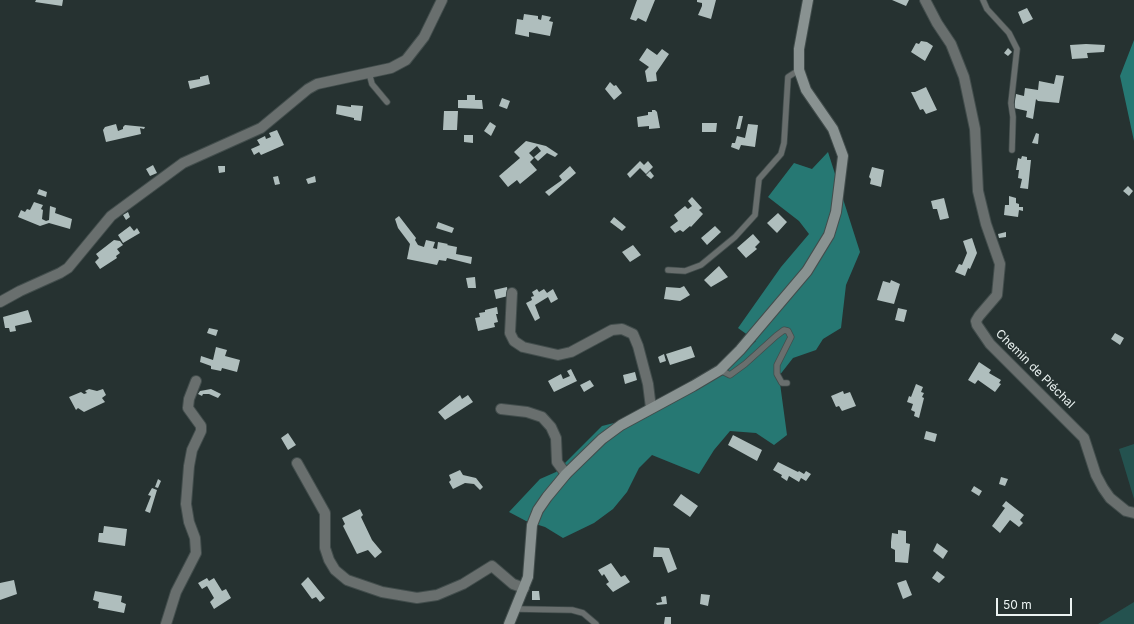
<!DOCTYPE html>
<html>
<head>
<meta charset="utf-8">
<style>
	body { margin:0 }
	#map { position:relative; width:1134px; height:624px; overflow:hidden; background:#263231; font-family:Inter,sans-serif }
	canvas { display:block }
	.scale { position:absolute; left:996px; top:598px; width:76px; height:18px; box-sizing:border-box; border:2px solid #ebf3f2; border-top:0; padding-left:5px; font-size:12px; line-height:14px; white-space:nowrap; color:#ebf3f2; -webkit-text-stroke:3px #263231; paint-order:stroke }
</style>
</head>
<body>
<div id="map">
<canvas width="1134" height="624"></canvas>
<div class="scale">50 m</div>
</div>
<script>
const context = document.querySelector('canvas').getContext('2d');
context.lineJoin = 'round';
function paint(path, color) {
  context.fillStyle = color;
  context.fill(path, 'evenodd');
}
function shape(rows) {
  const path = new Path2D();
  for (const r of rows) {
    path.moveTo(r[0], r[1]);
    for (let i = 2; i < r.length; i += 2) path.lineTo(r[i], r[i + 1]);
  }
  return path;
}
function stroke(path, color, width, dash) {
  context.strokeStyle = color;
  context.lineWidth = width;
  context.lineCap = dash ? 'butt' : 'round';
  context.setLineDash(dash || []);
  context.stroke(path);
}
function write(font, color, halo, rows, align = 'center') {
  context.font = font + ' Inter,sans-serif';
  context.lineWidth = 4;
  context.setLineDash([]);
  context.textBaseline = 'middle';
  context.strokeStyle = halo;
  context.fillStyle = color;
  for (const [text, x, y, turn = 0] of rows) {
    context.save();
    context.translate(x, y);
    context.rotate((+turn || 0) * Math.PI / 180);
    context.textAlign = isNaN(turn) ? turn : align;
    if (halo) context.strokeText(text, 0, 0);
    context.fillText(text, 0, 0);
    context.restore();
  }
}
paint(shape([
	[1134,444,1134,499,1119,449],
	[1134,602,1134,624,1098,624]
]), '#24524f');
paint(shape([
	[1134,40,1134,141,1120,76],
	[828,152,860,252,846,285,841,328,823,339,816,350,793,358,779,376,787,435,774,445,756,433,730,431,714,450,699,474,652,455,639,468,627,492,613,509,594,523,563,538,545,527,526,521,509,512,540,479,556,472,602,426,650,414,730,364,756,341,738,328,781,267,809,234,799,221,768,197,794,163,812,169]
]), '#267873');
paint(shape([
	[36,0,63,0,62,6,35,2],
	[637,0,655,0,646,22,638,18,636,21,630,19],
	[697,0,716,0,711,19,698,15,702,6,702,3,697,2],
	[892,0,909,0,906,6],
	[1027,8,1033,19,1023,24,1018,12],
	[524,14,538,16,538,19,541,20,542,15,551,17,549,21,553,22,550,36,529,32,529,37,515,34,517,19,523,20],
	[921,41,927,42,933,46,925,61,911,52,916,43,919,44],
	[1086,44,1105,45,1104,52,1087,53,1088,58,1072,59,1070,45],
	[647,48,657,55,662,49,669,54,656,73,657,81,647,82,645,71,649,67,639,60],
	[1008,48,1012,52,1008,56,1004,53],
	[208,75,210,84,190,89,188,81,200,79,200,77],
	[1056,75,1064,76,1059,103,1038,101,1036,99,1033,119,1026,117,1027,111,1014,108,1016,94,1024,96,1025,88,1038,90,1039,81,1054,84],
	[610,82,614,86,616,85,622,93,614,100,605,89],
	[926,87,937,110,926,114,923,109,920,110,911,92,915,92],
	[467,95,475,95,475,100,482,100,483,109,458,108,458,100,467,100],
	[502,98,510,101,507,109,499,106],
	[337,105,351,107,351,105,363,106,361,121,354,120,354,118,336,114],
	[652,110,655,110,657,112,660,128,649,129,649,126,638,127,637,117,648,115,648,112,652,112],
	[444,111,458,111,457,130,443,130],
	[739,116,743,116,740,129,736,129],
	[490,122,496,126,491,136,484,131],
	[702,123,717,123,716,132,702,132],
	[116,124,118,131,123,129,123,127,125,125,145,127,144,129,140,128,141,134,106,142,103,130,105,127],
	[748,124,758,125,755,147,741,145,739,150,731,147,732,143,735,143,737,136,745,138],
	[277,130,284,145,261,155,259,152,254,155,251,149,260,145,257,140,265,136,266,139,271,137,269,133],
	[1036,133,1039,134,1038,144,1032,143],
	[464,135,473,135,473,143,464,142],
	[526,141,546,146,558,154,555,157,547,153,538,161,534,157,541,151,537,146,529,153,534,158,530,162,537,170,520,184,517,180,508,187,499,176,520,158,514,152],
	[1022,156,1027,157,1027,160,1031,160,1028,189,1020,188,1022,179,1018,178,1019,170,1016,170,1018,158,1021,159],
	[640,161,644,165,648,161,653,167,646,174,640,168,630,178,627,174],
	[153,165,157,173,150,176,146,169],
	[218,166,225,166,225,172,219,173],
	[570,166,576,173,549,196,545,192,562,180,559,176],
	[872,167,884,170,881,187,870,184,871,179,869,177],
	[650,171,654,176,651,179,646,175],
	[278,176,280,184,275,185,273,177],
	[315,176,316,182,308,184,306,179],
	[1128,186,1133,191,1129,196,1123,191],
	[39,189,47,192,46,197,37,194],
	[1009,196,1016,198,1016,203,1019,204,1019,207,1023,207,1023,211,1019,210,1018,217,1004,215,1005,205,1009,205],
	[692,197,702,208,699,210,703,214,691,227,690,226,683,232,680,230,675,233,670,227,678,221,674,215,685,206,688,209,692,206,688,201],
	[944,198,949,218,940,220,937,209,933,209,931,201],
	[34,202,43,205,41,209,43,210,42,219,46,221,49,220,50,206,56,208,55,213,72,219,70,229,49,223,40,226,18,217,21,210,25,212,27,209,30,210],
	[128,212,130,217,126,220,123,215],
	[778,213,787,222,777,233,767,223],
	[399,216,416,238,415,240,418,245,424,247,426,240,435,242,433,248,437,249,438,242,448,244,447,245,457,247,456,254,472,257,471,264,447,258,446,261,439,260,437,265,407,259,410,244,398,228,395,219],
	[614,217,626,227,622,231,610,222],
	[438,222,454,228,452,233,436,228],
	[130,226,134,231,137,228,140,233,123,243,118,235],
	[715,226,721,232,707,245,701,238],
	[1006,232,1006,237,999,238,998,234],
	[753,234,760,242,755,247,757,249,746,258,737,248],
	[972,238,977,253,970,269,968,268,965,276,955,272,959,264,962,265,967,253,963,241],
	[114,240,120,241,123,245,117,249,120,253,116,256,117,258,100,269,95,262,99,258,96,254],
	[633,245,641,255,630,262,622,252],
	[719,266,728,277,711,287,704,280],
	[475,277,476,288,468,288,466,278],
	[891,280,900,284,894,304,877,300,883,281,890,283],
	[684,286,690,295,680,301,664,299,666,287,680,288],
	[507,287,508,296,496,299,494,290],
	[537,289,539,292,544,289,547,293,553,289,558,299,551,303,548,297,535,305,540,318,535,321,526,303,532,300,531,297,534,296,532,292],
	[497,307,498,314,496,314,498,322,494,323,495,327,478,331,475,318,480,317,479,313,485,312,485,310],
	[898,308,907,310,904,322,895,320],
	[28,310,32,322,15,326,16,331,10,332,9,328,5,328,3,317],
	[209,328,218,330,216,336,207,333],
	[1115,333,1124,338,1120,345,1111,339],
	[691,346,695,357,670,365,666,354],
	[216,347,227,350,225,356,240,360,237,372,222,368,221,371,211,369,211,366,200,362,201,356,213,360],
	[664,354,666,361,660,363,658,357],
	[979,362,991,370,989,373,1001,380,999,383,1001,384,995,392,978,380,975,384,968,380],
	[571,369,577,381,554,392,548,381,561,374,563,379,570,376,567,371],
	[635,372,637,380,625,384,623,375],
	[590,380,594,386,584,392,580,385],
	[916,384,923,387,921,392,924,393,922,397,924,398,919,418,914,416,915,412,911,410,913,404,907,402,909,396,911,397],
	[89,389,97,391,103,389,106,395,102,398,105,402,84,412,78,408,76,410,69,397,81,392,84,394,87,393,85,391],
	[211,389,221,394,218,398,209,394,203,394,202,396,198,394,200,391],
	[843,391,844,394,850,392,856,406,842,411,839,406,836,407,831,396],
	[460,395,462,399,468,395,473,402,445,420,438,412],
	[926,431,937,434,935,442,924,439],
	[288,433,296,445,288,450,281,438],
	[733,435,762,450,757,461,728,445],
	[778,462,798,472,799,471,804,474,806,471,811,474,806,481,801,478,799,482,789,476,787,481,781,477,782,475,773,470],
	[460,470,463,475,476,478,483,487,480,490,474,484,465,483,453,489,449,482,451,480,449,475],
	[1001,477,1008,479,1005,486,999,484],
	[158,479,161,481,158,488,155,487],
	[974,486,982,491,979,496,971,491],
	[152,488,157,490,150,513,145,511,151,496,148,495],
	[681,494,698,506,690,517,673,505],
	[1006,501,1024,515,1020,520,1023,523,1019,527,1010,520,1000,533,992,526,1005,508,1002,506],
	[360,509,363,515,361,517,372,540,382,552,375,558,368,550,357,554,343,526,345,524,342,518],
	[104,526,127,529,125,546,98,542,99,533,103,533],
	[898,530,906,531,906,543,910,544,908,563,895,562,895,550,891,548,891,542,892,533,898,534],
	[937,543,948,551,943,559,933,551],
	[654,547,669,548,677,569,668,573,662,557,653,557],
	[611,563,621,577,625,575,630,582,613,592,606,584,609,582,604,574,602,576,598,570],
	[937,571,945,577,939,583,932,578],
	[308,577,325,598,320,602,316,597,312,599,301,584],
	[207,578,209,581,214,578,222,591,226,589,231,598,214,609,210,602,214,598,207,586,202,589,198,583],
	[14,580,17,594,0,600,0,583],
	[906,580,912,595,903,599,897,583],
	[95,591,122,596,121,602,126,604,124,613,98,608,99,602,93,600],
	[532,591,539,591,540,600,532,600],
	[701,594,710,595,708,606,700,604],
	[666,596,667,604,657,605,656,603,662,602,661,597],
	[665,617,671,617,671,624,664,624]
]), '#afbebd');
const lane = shape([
	[983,0,987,9,1009,33,1017,49,1011,103,1013,117,1012,150],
	[369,73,372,84,387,102],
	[668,270,685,271,701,265,735,237,755,215,759,179,781,154,784,143,788,77,799,70],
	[720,370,730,375,745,364,776,336,784,330,788,331,791,337,777,365,777,374,782,383,787,383],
	[516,609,572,610,583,613,596,624]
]);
const street = shape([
	[925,0,937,23,951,44,964,77,975,129,978,191,986,224,1000,264,997,295,979,316,976,321,977,325,990,344,1084,438,1096,475,1103,488,1110,498,1126,511,1134,513],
	[512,293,510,333,514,341,523,347,558,355,571,352,612,330,622,329,633,334,638,346,648,384,651,408],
	[0,302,20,291,60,273,68,268,111,216,183,163,261,128,308,89,317,84,391,68,406,60,424,37,442,0],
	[501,409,527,412,542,417,551,427,556,438,557,462,566,474],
	[297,463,325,513,325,548,329,560,335,570,347,580,382,592,417,598,437,595,463,584,492,566,513,584,524,588],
	[166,624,176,592,196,553,195,538,189,522,186,504,189,466,192,450,201,431,201,426,188,408,189,399,196,381]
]);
const secondary = shape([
	[509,624,528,577,532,525,538,510,547,497,566,474,602,439,621,425,693,386,720,370,740,350,807,271,829,235,836,212,843,156,833,129,806,90,799,70,799,49,808,0]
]);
stroke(lane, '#424d4c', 7);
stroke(street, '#424d4c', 12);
stroke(secondary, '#424d4c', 12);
stroke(lane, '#696f6e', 5.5);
stroke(street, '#696f6e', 10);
stroke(secondary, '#899291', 10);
write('12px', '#ebf3f2', '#263231', [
	["Chemin de Piéchal",1035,369,45]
]);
</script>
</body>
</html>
